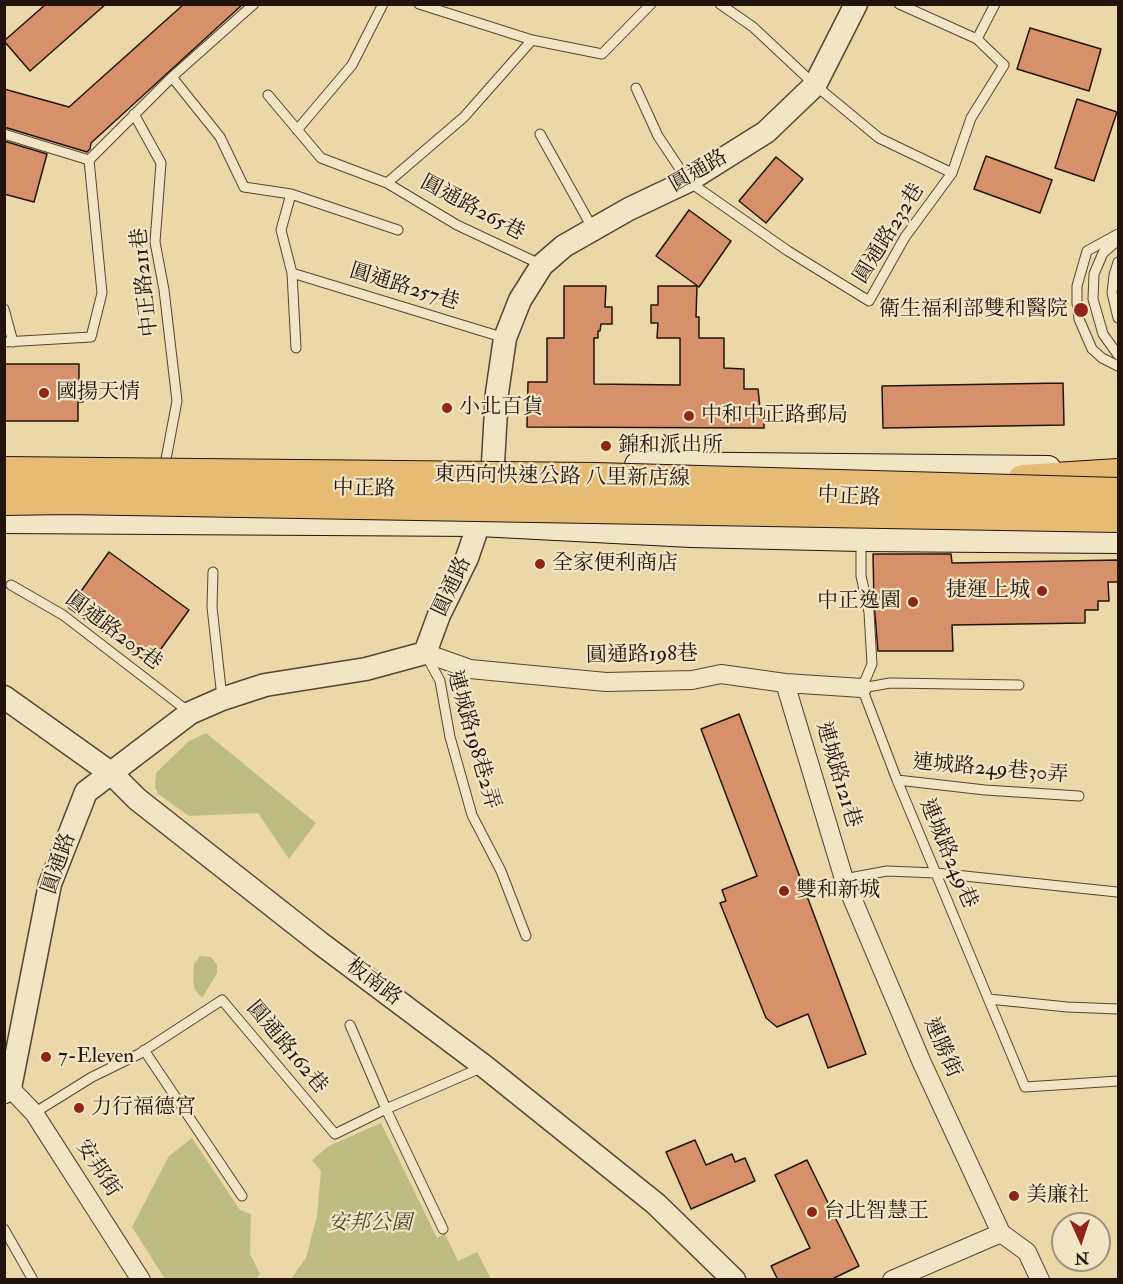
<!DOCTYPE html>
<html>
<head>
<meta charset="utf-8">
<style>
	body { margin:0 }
	#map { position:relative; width:1123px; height:1284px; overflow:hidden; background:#ebd7a8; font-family:"IM FELL Double Pica",serif }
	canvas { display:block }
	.frame { position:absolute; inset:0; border:6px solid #22140d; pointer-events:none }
	.north { position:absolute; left:1051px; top:1212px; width:60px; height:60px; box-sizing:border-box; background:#f2e5c6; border:2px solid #9f917c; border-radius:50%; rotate:177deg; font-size:16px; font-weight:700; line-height:24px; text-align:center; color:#22140d }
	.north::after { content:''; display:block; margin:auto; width:21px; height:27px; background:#8f2418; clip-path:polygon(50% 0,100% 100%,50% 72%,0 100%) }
</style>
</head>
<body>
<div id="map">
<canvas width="1123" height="1284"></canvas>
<div class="frame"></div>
<div class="north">N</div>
</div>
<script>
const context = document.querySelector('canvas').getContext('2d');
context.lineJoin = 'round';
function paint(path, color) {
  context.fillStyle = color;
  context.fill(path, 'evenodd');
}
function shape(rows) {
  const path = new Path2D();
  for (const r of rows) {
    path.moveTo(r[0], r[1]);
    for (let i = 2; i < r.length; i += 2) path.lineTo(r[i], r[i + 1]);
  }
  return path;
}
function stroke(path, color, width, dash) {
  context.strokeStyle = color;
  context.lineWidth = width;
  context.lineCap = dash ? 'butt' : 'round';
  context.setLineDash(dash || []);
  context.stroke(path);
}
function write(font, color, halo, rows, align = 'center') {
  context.font = font + ' "IM FELL Double Pica","Noto Serif TC",serif';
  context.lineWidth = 4.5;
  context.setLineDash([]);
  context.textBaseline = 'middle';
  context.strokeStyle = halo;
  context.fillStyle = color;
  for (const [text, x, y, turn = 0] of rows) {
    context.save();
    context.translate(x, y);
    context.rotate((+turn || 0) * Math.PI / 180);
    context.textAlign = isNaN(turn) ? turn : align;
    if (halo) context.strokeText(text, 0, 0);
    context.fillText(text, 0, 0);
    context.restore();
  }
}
paint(shape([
	[206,733,316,823,289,859,258,813,189,816,158,794,155,787,156,773,189,741],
	[200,956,211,957,217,965,217,973,202,998,195,990,193,980,194,964],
	[381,1123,437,1238,445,1234,458,1261,477,1252,491,1279,291,1279,306,1258,317,1216,321,1171,312,1160,329,1146],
	[192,1138,240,1210,251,1214,250,1254,260,1274,256,1279,165,1279,132,1227,169,1156]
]), '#bdbd83');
const building = shape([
	[46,4,106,4,30,71,4,41,46,4],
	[184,4,243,4,91,143,90,149,87,152,4,127,4,89,69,107,184,4],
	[1030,28,1101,49,1089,91,1017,69,1030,28],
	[1077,99,1117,112,1094,181,1055,168,1077,99],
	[4,141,47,154,34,202,4,194,4,141],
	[986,156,1052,180,1040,213,974,189,986,156],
	[776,157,803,179,766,223,739,201,776,157],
	[689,210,731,241,699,287,656,256,689,210],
	[564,286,606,286,605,307,612,307,612,324,601,324,600,331,598,331,598,338,594,338,594,384,680,385,680,338,657,338,658,323,651,323,651,305,658,305,658,286,697,286,696,317,699,317,699,338,724,338,724,368,744,369,744,389,758,389,760,408,764,408,764,428,527,427,528,382,547,382,547,338,564,338,564,286],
	[4,364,79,364,79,383,83,383,83,402,78,402,78,421,4,421,4,364],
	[1063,383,1064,425,883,428,882,386,1063,383],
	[109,552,189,610,150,664,69,608,109,552],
	[873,554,951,554,952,563,1119,560,1119,582,1108,582,1109,601,1098,601,1098,610,1085,610,1085,623,952,625,953,651,878,651,874,603,873,554],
	[739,714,866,1054,828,1068,808,1014,777,1027,766,1018,720,903,726,901,722,890,757,876,701,729,739,714],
	[695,1140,706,1165,732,1154,735,1162,745,1158,755,1181,691,1209,666,1152,695,1140],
	[807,1160,859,1266,830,1280,778,1280,771,1266,810,1248,775,1175,807,1160]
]);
paint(building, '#d6906a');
stroke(building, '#22140d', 1.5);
const service = shape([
	[419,4,532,40,602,54,651,4],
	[720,4,753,27,815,85,879,138,952,173],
	[977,39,995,4],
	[172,77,220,137,244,187,291,194,398,230],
	[636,88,658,136,688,181,788,251,869,301,905,237,952,173,971,118,1004,65,977,39,899,4],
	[268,95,321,158,387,183,457,225,542,265],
	[134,114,161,163,155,242,164,290,177,401,166,459],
	[297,130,352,65,383,4],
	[4,134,89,160,172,77,254,4],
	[540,134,593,229],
	[387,183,464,117,532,40],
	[291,194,281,230,292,273,296,348],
	[1118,234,1087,251,1077,286,1077,303,1079,319,1092,349,1102,358,1118,366],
	[1118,240,1103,253,1094,274,1093,299,1103,334,1118,355],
	[1118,262,1114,275,1112,293,1118,318],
	[292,273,505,338],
	[4,309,13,342],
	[4,342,91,337,102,293,89,160],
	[861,541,861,576,869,612,872,664,862,688,897,780,1025,1087,1118,1081],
	[213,572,212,607,222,698],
	[11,585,63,615,189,712],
	[426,655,440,681,450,737,472,815,501,871,526,936],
	[862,688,890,683,1019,685],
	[897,780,985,790,1079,796],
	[844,879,887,871,936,873,1117,892],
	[989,999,1067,1007,1118,1009],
	[350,1025,386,1109,443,1229],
	[144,1050,242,1196],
	[34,1113,92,1077,139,1054,222,1000,335,1134,386,1109,483,1067],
	[4,1229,33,1280]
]);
const minor = shape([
	[425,653,470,669,606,682,692,680,721,674,785,683,862,688],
	[785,683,844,879,922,1063,1001,1233],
	[10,1088,34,1113,141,1280],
	[892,1280,1001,1233,1027,1252,1040,1280]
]);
const tertiary = shape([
	[4,697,112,774,137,799,320,943,484,1066,656,1204,734,1280],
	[4,1092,10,1088,50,884,86,792,190,713,222,699,265,685,366,669,425,653,439,615,467,558,479,523,493,463,497,393,505,338,520,300,542,265,564,246,629,209,688,181,766,132,815,85,856,4]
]);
const secondary = shape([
	[638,465,1048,469],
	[4,520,479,523,691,534,861,538,1118,540]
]);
const trunk = shape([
	[1023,480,1118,474]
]);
stroke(service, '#544534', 11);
stroke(minor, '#544534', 20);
stroke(tertiary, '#544534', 25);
stroke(secondary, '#22140d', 28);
stroke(trunk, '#22140d', 32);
stroke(service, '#f2e5c6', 9);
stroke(minor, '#f2e5c6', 18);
stroke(tertiary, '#f2e5c6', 22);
stroke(secondary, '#f2e5c6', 26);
stroke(trunk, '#e6bc74', 30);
const trunkBridge = shape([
	[4,472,596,478,1118,493],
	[4,500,66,499,1118,517]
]);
stroke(trunkBridge, '#22140d', 32, []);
stroke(trunkBridge, '#e6bc74', 30);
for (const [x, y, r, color] of [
	[1081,310,8,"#8f2418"],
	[44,393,6,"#8f2418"],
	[447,408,6,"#8f2418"],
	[689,416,6,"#8f2418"],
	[606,446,6,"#8f2418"],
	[540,564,6,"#8f2418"],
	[1042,591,6,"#8f2418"],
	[913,602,6,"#8f2418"],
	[784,891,6,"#8f2418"],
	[46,1057,6,"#8f2418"],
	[79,1108,6,"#8f2418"],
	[1014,1196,6,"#8f2418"],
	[812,1212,6,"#8f2418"]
]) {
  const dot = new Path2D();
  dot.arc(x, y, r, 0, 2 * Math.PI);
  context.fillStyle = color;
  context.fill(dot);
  stroke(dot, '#f2e5c6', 2);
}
write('21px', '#22140d', '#f2e5c6', [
	["圓通路",699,172,-30],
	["圓通路265巷",472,209,28],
	["圓通路232巷",890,234,-58],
	["中正路211巷",146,282,-96],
	["圓通路257巷",404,288,17],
	["東西向快速公路 八里新店線",562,478,1],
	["中正路",364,490,1],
	["中正路",849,498,3],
	["圓通路",453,587,-65],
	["圓通路205巷",113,632,37],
	["圓通路198巷",642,656,-1],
	["連城路198巷2弄",472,740,74],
	["連城路249巷30弄",990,770,5],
	["連城路121巷",837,775,73],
	["連城路249巷",947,854,67],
	["圓通路",60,864,-71],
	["板南路",373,983,37],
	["圓通路162巷",286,1048,50],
	["連勝街",941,1048,66],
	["安邦街",97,1169,57]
]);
write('21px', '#22140d', '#f2e5c6', [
	["衛生福利部雙和醫院",1068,310,"right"],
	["國揚天情",56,393],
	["小北百貨",459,408],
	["中和中正路郵局",701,416],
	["錦和派出所",618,446],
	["全家便利商店",552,564],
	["捷運上城",1030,591,"right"],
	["中正逸園",901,602,"right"],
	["雙和新城",796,891],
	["7-Eleven",58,1057],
	["力行福德宮",91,1108],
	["美廉社",1026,1196],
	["台北智慧王",824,1212]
], 'left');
write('italic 21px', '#504730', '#f2e5c6', [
	["安邦公園",370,1224]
]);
</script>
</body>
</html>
